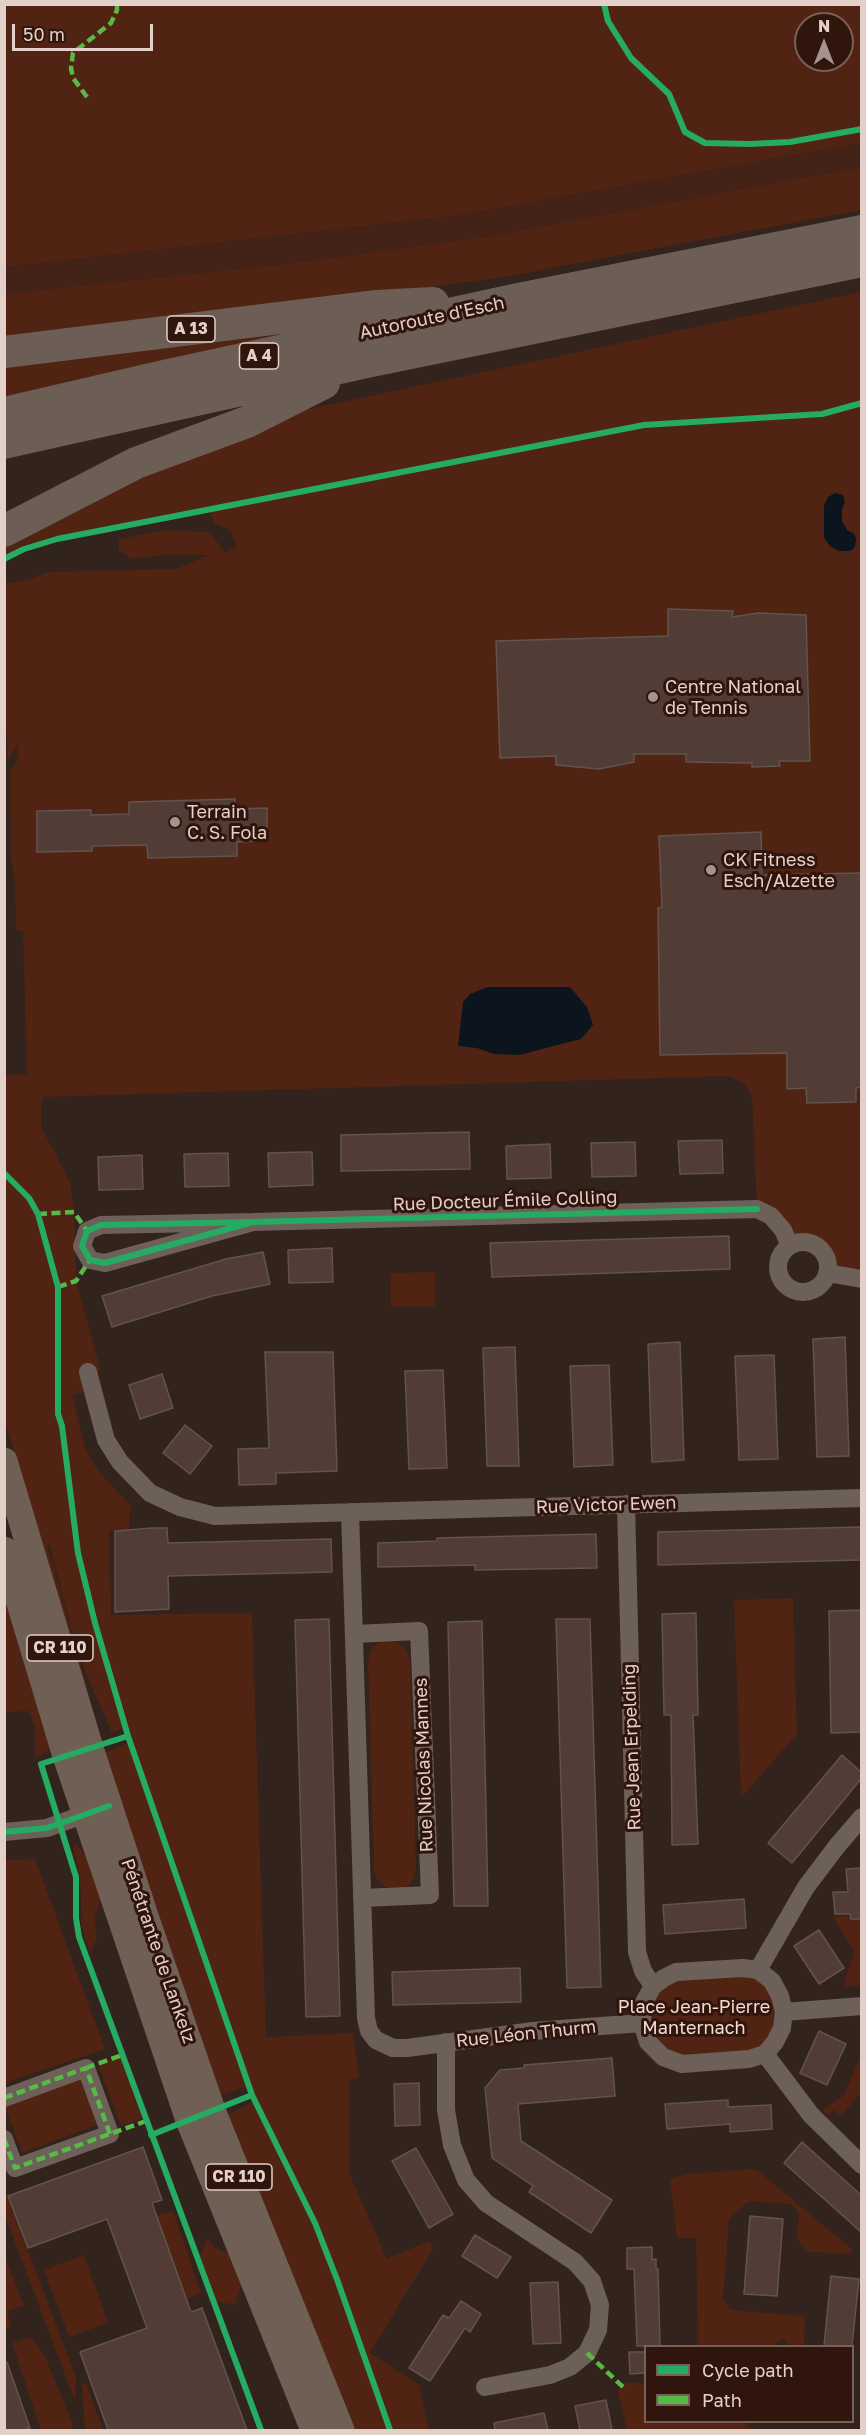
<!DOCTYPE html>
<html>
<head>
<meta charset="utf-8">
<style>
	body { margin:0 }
	#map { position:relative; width:866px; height:2435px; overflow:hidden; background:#33231d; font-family:"Golos Text",sans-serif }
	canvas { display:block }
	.frame { position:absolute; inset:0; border:6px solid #e3d0c9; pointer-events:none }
	.legend { position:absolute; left:644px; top:2345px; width:210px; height:78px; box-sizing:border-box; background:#30150c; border:2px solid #786058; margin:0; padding:8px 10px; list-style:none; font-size:18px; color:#e3d0c9 }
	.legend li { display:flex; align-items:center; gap:12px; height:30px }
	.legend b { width:30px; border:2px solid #786058 }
	.north { position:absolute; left:794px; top:12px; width:60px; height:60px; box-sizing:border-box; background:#30150c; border:2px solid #786058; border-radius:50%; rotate:0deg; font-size:16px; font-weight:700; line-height:24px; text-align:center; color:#e3d0c9 }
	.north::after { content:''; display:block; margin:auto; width:21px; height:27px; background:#a5938d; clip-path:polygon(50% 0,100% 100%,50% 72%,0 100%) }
	.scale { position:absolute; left:12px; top:24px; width:141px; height:27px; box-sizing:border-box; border:3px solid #e3d0c9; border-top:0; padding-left:8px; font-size:18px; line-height:21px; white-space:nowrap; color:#e3d0c9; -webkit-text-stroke:4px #30150c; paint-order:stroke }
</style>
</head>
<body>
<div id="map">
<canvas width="866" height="2435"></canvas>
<div class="frame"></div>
<ul class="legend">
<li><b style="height:8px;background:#26ab63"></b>Cycle path</li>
<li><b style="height:8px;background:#58b947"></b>Path</li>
</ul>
<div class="north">N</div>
<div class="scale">50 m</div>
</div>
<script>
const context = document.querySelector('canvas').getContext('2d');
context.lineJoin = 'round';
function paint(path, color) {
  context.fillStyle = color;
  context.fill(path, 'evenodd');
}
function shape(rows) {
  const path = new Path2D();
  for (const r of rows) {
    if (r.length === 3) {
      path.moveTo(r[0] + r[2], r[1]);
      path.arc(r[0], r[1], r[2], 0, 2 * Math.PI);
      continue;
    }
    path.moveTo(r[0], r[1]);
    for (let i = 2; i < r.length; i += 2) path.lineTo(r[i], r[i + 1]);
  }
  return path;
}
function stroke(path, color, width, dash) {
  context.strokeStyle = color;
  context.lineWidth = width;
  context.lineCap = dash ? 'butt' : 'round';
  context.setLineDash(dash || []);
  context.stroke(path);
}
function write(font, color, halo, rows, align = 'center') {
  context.font = font + ' "Golos Text",sans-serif';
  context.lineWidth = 6;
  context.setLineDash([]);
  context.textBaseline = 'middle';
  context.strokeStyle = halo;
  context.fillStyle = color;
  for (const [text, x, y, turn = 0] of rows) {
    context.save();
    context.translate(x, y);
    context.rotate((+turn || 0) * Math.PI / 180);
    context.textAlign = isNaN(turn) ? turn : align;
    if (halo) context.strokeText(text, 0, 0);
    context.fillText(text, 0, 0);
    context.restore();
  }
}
paint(shape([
	[861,143,861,167,485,237,277,265,5,294,5,267,460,215]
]), '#432217');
paint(shape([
	[5,4,861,5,861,143,460,215,5,267],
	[806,24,842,24,842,60,806,60],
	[861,167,861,210,498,278,5,343,4,294,277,265,485,237],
	[861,292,861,1279,827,1273,825,1256,820,1250,806,1242,798,1242,757,1209,752,1097,744,1083,728,1076,42,1097,41,1126,70,1183,74,1212,76,1281,100,1368,93,1390,72,1395,85,1448,98,1471,132,1507,129,1513,129,1530,109,1530,111,1615,252,1613,266,2037,353,2033,359,2077,350,2079,349,2173,387,2259,429,2241,434,2247,370,2353,419,2385,429,2430,352,2430,227,2115,255,2101,248,2086,219,2096,103,1754,131,1742,126,1727,112,1733,78,1654,50,1546,47,1545,101,1738,5,1421,5,1075,27,1074,23,932,16,930,15,882,11,860,10,772,18,759,18,743,8,760,4,687,4,584,34,578,48,572,176,569,209,555,165,555,132,559,119,551,119,539,165,530,210,532,225,553,237,547,230,530,215,524,209,509,23,545,5,557,5,547,247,422],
	[845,502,842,509,842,521,847,530,854,534,824,538],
	[275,330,276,335,5,400,4,361],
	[435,1272,435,1306,391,1307,390,1273],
	[4,1581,54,1748,35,1758,35,1727,29,1711,5,1712],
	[793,1598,797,1734,741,1798,734,1600],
	[389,1640,399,1643,407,1651,410,1662,416,1867,414,1878,407,1887,396,1890,385,1887,377,1880,374,1869,368,1662,370,1651,378,1643],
	[75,1843,92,1864,102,1896,95,1918,97,1938,90,1953,82,1928,80,1876,73,1848],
	[35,1859,105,2049,5,2083,5,1860],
	[861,1915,861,1985,843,1987,854,1951,833,1917],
	[758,1970,784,2012,765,2054,663,2057,643,2004,664,1978],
	[122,2055,145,2117,121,2126,98,2064],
	[861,2056,861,2092,841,2116,834,2110,828,2115,823,2110,843,2096],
	[82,2078,99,2124,22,2153,5,2106],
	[756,2169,852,2249,851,2254,808,2252,797,2239,799,2212,790,2204,749,2201,729,2219,723,2300,731,2310,805,2316,804,2346,789,2346,784,2339,771,2346,698,2346,696,2238,677,2238,670,2179,688,2174],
	[4,2188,76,2377,75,2401,5,2216],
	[173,2211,201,2293,186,2299,156,2216],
	[207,2238,214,2247,229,2254,242,2283,235,2305,216,2301,200,2256],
	[4,2255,24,2305,7,2311,11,2326,5,2329],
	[84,2255,108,2323,69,2337,44,2270],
	[31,2337,45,2356,73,2425,72,2430,41,2430,12,2343],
	[82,2383,86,2383,103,2430,85,2430],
	[625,2383,645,2383,646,2422,745,2422,751,2430,627,2430,618,2390]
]), '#512312');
paint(shape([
	[835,493,843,495,845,502,842,509,842,521,847,530,854,534,856,539,855,547,850,551,839,551,830,546,824,538,824,506,828,497],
	[488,987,570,987,587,1007,593,1025,581,1039,519,1055,494,1054,477,1048,458,1046,463,1002,470,994]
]), '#0c151d');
const building = shape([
	[668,609,733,611,732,617,758,613,806,615,810,761,779,761,780,766,752,767,752,763,686,762,686,754,634,754,634,762,599,769,556,765,556,756,500,758,496,641,668,636,668,609],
	[235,799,235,809,267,808,267,831,264,837,257,841,237,842,237,856,148,858,147,845,92,846,92,851,37,852,37,811,91,810,91,815,129,814,129,802,235,799],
	[761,832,762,875,861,873,861,1087,856,1088,856,1102,807,1103,806,1088,787,1089,787,1053,660,1055,658,908,662,907,659,836,761,832],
	[469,1132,470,1169,341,1171,341,1135,469,1132],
	[722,1140,723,1173,680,1174,678,1141,722,1140],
	[635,1142,636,1176,592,1177,591,1143,635,1142],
	[550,1144,551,1178,507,1179,506,1146,550,1144],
	[305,1152,312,1152,313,1185,269,1187,268,1153,305,1152],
	[228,1153,229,1186,185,1187,184,1154,228,1153],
	[142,1155,143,1189,99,1190,98,1157,142,1155],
	[729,1236,730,1269,492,1277,490,1243,729,1236],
	[332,1248,333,1282,289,1283,288,1250,332,1248],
	[263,1252,270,1284,212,1296,112,1327,102,1296,226,1259,263,1252],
	[845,1337,849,1456,817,1457,813,1339,845,1337],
	[680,1342,684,1460,652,1462,648,1344,680,1342],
	[515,1347,519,1466,487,1466,483,1348,515,1347],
	[265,1352,333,1352,337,1471,276,1473,276,1484,239,1485,238,1449,269,1448,265,1352],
	[774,1355,778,1459,739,1460,735,1356,774,1355],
	[609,1365,613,1465,574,1467,570,1366,609,1365],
	[443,1370,447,1468,409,1469,405,1371,443,1370],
	[162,1374,173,1408,140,1419,129,1385,162,1374],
	[185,1425,212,1446,190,1474,163,1453,185,1425],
	[861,1527,861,1560,658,1565,658,1532,861,1527],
	[152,1528,167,1528,168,1543,331,1539,332,1572,168,1576,169,1609,115,1612,115,1531,152,1528],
	[596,1534,597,1568,475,1570,475,1565,378,1567,378,1543,437,1541,437,1538,596,1534],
	[861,1610,861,1732,831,1733,829,1611,861,1610],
	[696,1613,698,1715,693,1715,698,1844,672,1845,671,1715,664,1715,662,1614,696,1613],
	[329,1619,340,2016,306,2017,295,1620,329,1619],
	[556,1619,590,1619,601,1987,567,1988,556,1619],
	[482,1621,488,1906,454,1906,448,1622,482,1621],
	[842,1755,861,1772,861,1779,792,1863,768,1843,842,1755],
	[861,1868,861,1919,851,1919,850,1914,835,1914,833,1892,848,1892,846,1869,861,1868],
	[744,1899,746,1928,665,1934,663,1905,744,1899],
	[819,1930,844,1968,819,1984,794,1946,819,1930],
	[520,1968,521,2002,393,2005,392,1972,520,1968],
	[819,2031,846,2044,827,2085,800,2073,819,2031],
	[612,2058,615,2096,518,2104,521,2141,612,2200,591,2233,529,2192,533,2186,492,2158,485,2088,500,2070,524,2068,524,2065,612,2058],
	[419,2083,420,2125,395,2126,394,2084,419,2083],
	[728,2100,728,2107,771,2105,772,2129,730,2132,730,2124,667,2129,665,2104,728,2100],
	[802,2142,861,2195,861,2232,784,2163,802,2142],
	[143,2147,162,2200,152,2203,191,2312,202,2308,247,2430,108,2430,80,2352,147,2328,107,2219,28,2248,8,2196,143,2147],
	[416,2148,453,2214,429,2228,392,2161,416,2148],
	[750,2216,783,2219,777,2296,744,2294,750,2216],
	[475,2235,511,2257,497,2278,462,2256,475,2235],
	[652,2247,652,2260,656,2259,656,2269,658,2269,660,2346,637,2346,634,2269,627,2269,627,2248,652,2247],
	[831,2276,859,2279,852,2346,824,2346,831,2276],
	[558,2282,561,2343,533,2344,530,2283,558,2282],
	[461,2301,481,2314,470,2332,465,2328,430,2381,409,2368,443,2315,449,2318,461,2301],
	[629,2352,645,2352,645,2373,630,2374,629,2352],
	[4,2362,7,2362,30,2428,21,2430,4,2430,4,2362],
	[606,2400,612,2430,580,2430,575,2406,606,2400],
	[544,2413,548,2430,495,2430,494,2423,544,2413]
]);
paint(building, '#513d36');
stroke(building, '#61534e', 1.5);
stroke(shape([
	[253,1222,757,1209,771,1216,783,1230,790,1246],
	[253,1222,105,1263,90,1260,82,1246,87,1231,101,1225,253,1222],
	[803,1267,25],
	[827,1273,862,1279],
	[88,1372,106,1440,120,1462,150,1493,180,1507,215,1516,862,1498],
	[626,1504,637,1952,643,1971,653,1986],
	[350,1512,366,2018,369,2031,376,2040,393,2048,407,2048,533,2031,642,2023],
	[354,1634,419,1631,430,1895,362,1898],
	[4,1832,47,1828,85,1814],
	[743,1968,758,1970,772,1981,780,1996,784,2012,782,2028,775,2042,765,2054,749,2059,682,2064,663,2057,648,2042,642,2023,643,2004,653,1986,664,1978,676,1972,743,1968],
	[758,1970,806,1887,837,1846,862,1817],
	[784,2012,862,2006],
	[446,2042,446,2110,452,2145,466,2180,486,2203,575,2262,592,2281,600,2305,598,2330,587,2353,570,2367,550,2375,485,2387],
	[765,2054,811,2115,862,2165],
	[4,2098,86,2068,110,2134,15,2168,4,2139]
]), '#6d6058', 18);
stroke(shape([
	[4,1461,90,1748,146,1919,212,2110,341,2430],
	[4,1550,66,1756,189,2120,314,2430]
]), '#6f5f55', 27);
stroke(shape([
	[4,352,377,306,433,303],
	[4,413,159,377,514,300,862,231],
	[4,443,367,362,862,261],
	[4,531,136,463,247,422,324,383]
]), '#6c5e55', 32);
stroke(shape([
	[87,97,73,78,71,68,73,53,111,23,117,10,117,4],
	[38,1214,74,1212,87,1231],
	[58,1287,76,1281,90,1260],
	[86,2068,122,2055],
	[4,2098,86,2068,110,2134],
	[4,2139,15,2168,146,2121],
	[587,2353,623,2387]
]), '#58b947', 4.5, [9, 4.5]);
stroke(shape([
	[604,4,608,21,631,58,669,94,685,132,705,143,750,144,790,142,862,129],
	[4,559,24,549,57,539,644,425,822,414,862,403],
	[4,1173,29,1198,38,1214,58,1287,58,1414,62,1426,78,1553,95,1623,128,1736,252,2095,315,2223,338,2282,390,2430],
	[253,1222,757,1209],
	[253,1222,105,1263,90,1260,82,1246,87,1231,101,1225,253,1222],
	[128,1736,41,1764,76,1877,76,1918,79,1937,261,2430],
	[4,1832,47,1828,109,1806],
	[151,2135,252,2095]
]), '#26ab63', 6);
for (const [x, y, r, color] of [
	[653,697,6,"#a5938d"],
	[175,822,6,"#a5938d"],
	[711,870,6,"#a5938d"]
]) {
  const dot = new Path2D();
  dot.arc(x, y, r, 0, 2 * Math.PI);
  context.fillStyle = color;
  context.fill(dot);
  stroke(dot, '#30150c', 2);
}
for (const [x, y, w] of [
	[191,329,48],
	[259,356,39],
	[60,1648,66],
	[239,2177,66]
]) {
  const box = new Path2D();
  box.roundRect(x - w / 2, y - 13, w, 26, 4.5);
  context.fillStyle = '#30150c';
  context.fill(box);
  stroke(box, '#e3d0c9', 1.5);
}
write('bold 16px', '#e3d0c9', null, [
	["A 13",191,329],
	["A 4",259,356],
	["CR 110",60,1648],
	["CR 110",239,2177]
]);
write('18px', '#e3d0c9', '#30150c', [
	["Autoroute d'Esch",432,318,-12],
	["Rue Docteur Émile Colling",505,1201,-2],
	["Rue Victor Ewen",606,1505,-2],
	["Rue Jean Erpelding",632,1747,-92],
	["Rue Nicolas Mannes",424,1765,-92],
	["Pénétrante de Lankelz",158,1951,71],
	["Rue Léon Thurm",526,2034,-6]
]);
write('18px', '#e3d0c9', '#30150c', [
	["Centre National",665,687],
	["de Tennis",665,708],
	["Terrain",187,812],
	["C. S. Fola",187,833],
	["CK Fitness",723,860],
	["Esch/Alzette",723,881]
], 'left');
write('18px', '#f4dad1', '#30150c', [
	["Place Jean-Pierre",694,2007],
	["Manternach",694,2028]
]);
</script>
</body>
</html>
